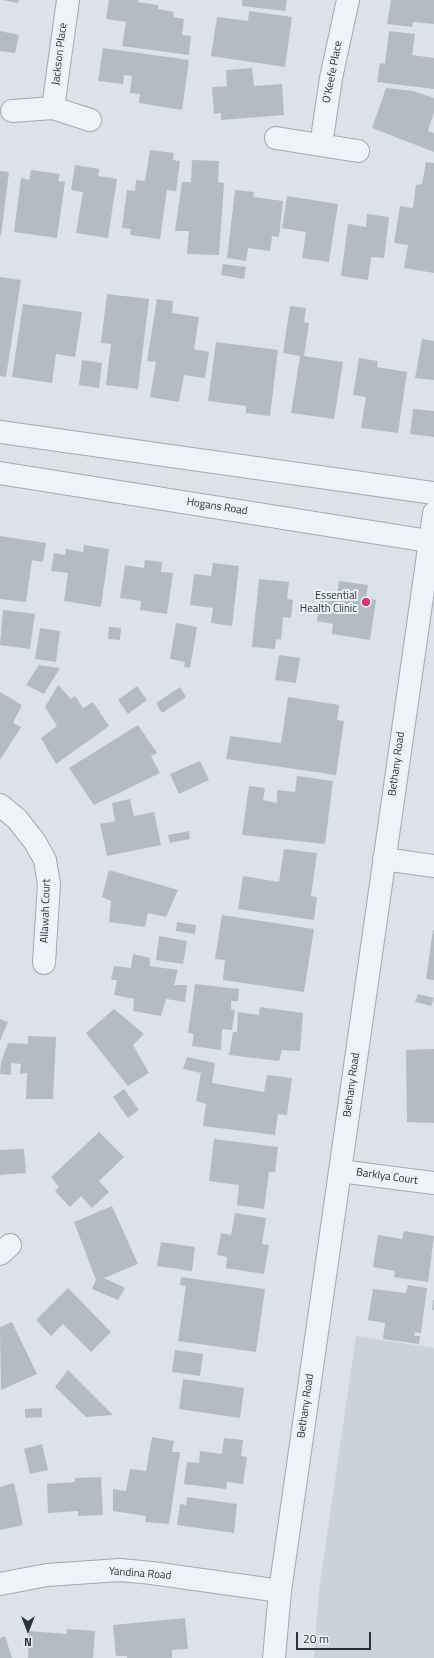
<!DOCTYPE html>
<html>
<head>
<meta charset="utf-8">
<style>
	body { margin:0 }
	#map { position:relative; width:434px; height:1658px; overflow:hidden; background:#dce2e7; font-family:"Titillium Web",sans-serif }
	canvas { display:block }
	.north { position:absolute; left:8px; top:1610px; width:40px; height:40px; -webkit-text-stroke:3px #ecf1f5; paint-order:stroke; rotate:180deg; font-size:11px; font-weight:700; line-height:16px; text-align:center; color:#25323f }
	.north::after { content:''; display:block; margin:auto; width:14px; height:18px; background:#25323f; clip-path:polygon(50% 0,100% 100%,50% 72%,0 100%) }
	.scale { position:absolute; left:296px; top:1632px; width:75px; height:18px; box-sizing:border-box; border:2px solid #25323f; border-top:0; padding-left:5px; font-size:12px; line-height:14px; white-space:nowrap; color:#25323f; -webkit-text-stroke:3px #ecf1f5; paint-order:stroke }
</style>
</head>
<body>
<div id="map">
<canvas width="434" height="1658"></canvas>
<div class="north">N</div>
<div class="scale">20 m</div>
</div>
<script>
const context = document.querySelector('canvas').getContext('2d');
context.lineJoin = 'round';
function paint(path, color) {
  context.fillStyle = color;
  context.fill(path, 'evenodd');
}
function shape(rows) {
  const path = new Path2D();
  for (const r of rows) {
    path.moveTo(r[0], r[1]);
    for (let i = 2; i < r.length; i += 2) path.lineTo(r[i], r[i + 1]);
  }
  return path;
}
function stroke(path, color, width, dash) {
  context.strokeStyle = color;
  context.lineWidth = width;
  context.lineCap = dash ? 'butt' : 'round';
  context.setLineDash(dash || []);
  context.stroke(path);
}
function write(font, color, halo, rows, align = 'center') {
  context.font = font + ' "Titillium Web",sans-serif';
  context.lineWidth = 4;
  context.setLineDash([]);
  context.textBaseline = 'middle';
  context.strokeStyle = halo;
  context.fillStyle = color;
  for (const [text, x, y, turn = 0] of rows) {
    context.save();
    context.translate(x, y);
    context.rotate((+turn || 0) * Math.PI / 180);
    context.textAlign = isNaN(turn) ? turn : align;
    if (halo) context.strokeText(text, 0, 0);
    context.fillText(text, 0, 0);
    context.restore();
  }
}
paint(shape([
	[356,1336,434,1348,434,1658,314,1658,319,1590]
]), '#cad2da');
paint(shape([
	[3,0,19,0,18,3],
	[109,0,138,0,138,2,158,5,158,9,174,12,173,17,184,19,182,35,191,36,189,55,122,46,126,22,106,19],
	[242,0,287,0,285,11,242,6],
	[391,0,434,0,434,24,413,22,412,27,387,24],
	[249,11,292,17,285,67,211,56,217,17,248,21],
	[0,31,19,35,15,53,0,51],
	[389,31,415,34,412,55,434,58,434,89,377,82,380,63,385,64],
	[103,48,189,60,182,110,139,103,140,94,130,93,132,76,124,75,123,84,98,81],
	[252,68,254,86,282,84,284,115,221,120,221,113,214,114,212,87,227,86,226,70],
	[386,88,413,91,434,98,434,112,428,131,434,133,434,152,372,128],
	[150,150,174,153,173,160,180,161,176,191,167,190,160,239,130,235,131,229,122,228,127,190,135,191,136,180,145,181],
	[192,160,219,161,218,182,224,183,219,255,187,254,189,231,175,231,182,182,191,182],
	[426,162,434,163,434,273,404,268,408,245,394,243,400,206,413,208,416,185,422,184],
	[75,165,99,169,98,176,117,179,108,238,76,233,83,192,71,190],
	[31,170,60,174,58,181,65,182,57,238,14,232,21,178,29,180],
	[0,171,9,172,1,235,0,235],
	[235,190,254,192,253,197,283,201,279,237,272,236,270,251,248,248,246,261,227,258],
	[287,196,338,204,329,262,302,258,306,232,282,228],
	[367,214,389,217,384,258,371,257,368,280,341,276,348,224,366,227],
	[223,264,246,267,244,279,221,275],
	[0,277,21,280,6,377,0,376],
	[107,294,149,299,138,389,106,385,111,344,101,343],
	[157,299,173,301,172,313,199,317,194,349,209,352,205,378,184,375,179,402,150,397,156,362,147,361],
	[23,304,82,312,75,357,56,354,52,383,12,377],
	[290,306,306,308,304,322,309,323,304,356,343,362,334,419,291,413,300,356,283,353],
	[422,339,434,341,434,380,415,378],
	[216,342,278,350,270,416,246,413,246,406,208,401],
	[359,358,378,361,377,367,407,372,398,433,361,428,366,397,353,395],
	[82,360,102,363,99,388,79,385],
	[413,409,434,411,434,437,410,434],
	[0,536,46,543,43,562,32,560,26,602,0,599],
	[84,545,109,549,101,607,64,601,68,573,51,571,54,553,65,555,66,549,83,552],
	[145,560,162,562,161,572,173,573,167,614,140,610,141,601,120,598,125,565,144,568],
	[213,563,239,566,232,626,211,623,213,608,190,605,194,574,211,576],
	[259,579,289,582,287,599,293,600,291,618,283,617,281,640,276,639,275,649,252,647],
	[339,581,368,585,366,598,376,600,370,640,332,634,333,624,317,621,321,593,337,595],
	[3,610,35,614,30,649,0,645],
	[176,623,197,627,190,668,184,667,185,662,170,659],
	[109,627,121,628,120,640,108,639],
	[40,628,60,631,56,662,35,659],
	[279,655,300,658,296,683,275,680],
	[39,665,60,668,44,694,26,685],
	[58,685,71,699,75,696,83,708,93,702,109,726,56,764,41,738,57,726,45,707],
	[137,686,147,700,128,714,118,700],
	[180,687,186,697,162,713,156,703],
	[0,692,22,705,13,723,21,727,0,760],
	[288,697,339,705,337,720,344,721,336,775,226,759,230,736,281,743],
	[138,725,157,753,151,756,160,773,94,805,69,768],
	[200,761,209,780,179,794,170,774],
	[297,776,333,781,325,844,242,835,249,786,265,788,263,800,277,803,277,790,295,792],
	[130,799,134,816,154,812,161,845,107,856,100,824,115,821,112,803],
	[189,831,190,839,170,843,168,835],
	[284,849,317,853,311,896,317,897,314,920,238,909,243,876,279,882],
	[109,870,178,890,166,917,148,913,145,927,109,922,111,901,102,897],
	[222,915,314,929,304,992,223,980,225,960,215,959],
	[177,922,196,925,195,934,176,931],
	[433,930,434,930,434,980,426,979],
	[159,936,187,941,183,964,156,960],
	[133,954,150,958,150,966,178,970,174,985,187,985,185,1002,166,999,161,1016,133,1011,134,999,114,995,117,980,111,980,114,966,131,968],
	[195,984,239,989,238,1001,231,1001,231,1009,235,1010,232,1030,222,1029,221,1050,192,1046,194,1034,188,1033],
	[418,994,434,998,431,1006,415,1002],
	[260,1007,303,1013,300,1051,282,1050,279,1061,229,1055,233,1032,237,1032,238,1012,259,1015],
	[114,1009,144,1034,133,1045,149,1073,128,1086,86,1033],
	[0,1019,8,1022,0,1041],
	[28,1036,56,1037,53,1099,26,1099,27,1073,20,1074,21,1064,11,1063,11,1075,0,1074,1,1062,8,1043,28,1044],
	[434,1049,434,1123,407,1122,406,1050],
	[187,1057,215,1063,212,1083,264,1092,267,1075,292,1078,287,1115,278,1114,275,1135,203,1126,206,1104,196,1101,201,1073,183,1069],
	[124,1089,139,1110,128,1118,113,1097],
	[99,1132,124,1157,99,1181,109,1192,92,1208,81,1196,70,1207,55,1191,59,1187,51,1177],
	[214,1139,278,1147,275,1172,269,1172,264,1209,237,1205,239,1185,209,1181],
	[24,1149,26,1173,0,1175,0,1150],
	[112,1206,138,1264,104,1278,125,1288,118,1300,92,1289,96,1280,74,1222],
	[235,1213,266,1218,262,1244,269,1245,264,1274,226,1268,227,1257,217,1255,221,1233,231,1235],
	[404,1231,434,1236,428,1282,394,1277,395,1271,373,1267,378,1235,402,1239],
	[161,1242,195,1247,192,1271,157,1266],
	[181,1277,265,1289,256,1352,178,1341,186,1286,180,1285],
	[408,1285,427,1288,421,1333,415,1332,414,1336,420,1336,419,1344,383,1339,385,1323,368,1320,373,1289,406,1293],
	[68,1288,111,1332,91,1352,63,1324,51,1336,36,1320],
	[433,1300,434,1300,434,1310,432,1310],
	[12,1322,37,1374,1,1390,0,1327],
	[175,1350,203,1354,200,1376,172,1372],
	[68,1370,113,1415,86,1417,55,1387],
	[183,1379,244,1388,240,1418,179,1409],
	[42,1408,42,1417,25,1418,25,1409],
	[152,1437,174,1441,172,1452,180,1452,169,1524,145,1522,146,1516,113,1511,113,1489,126,1491,130,1469,146,1471],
	[224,1438,243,1440,241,1456,247,1457,243,1484,227,1482,226,1489,184,1484,187,1462,199,1463,200,1451,222,1454],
	[42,1444,48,1470,30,1474,24,1449],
	[101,1477,103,1515,78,1516,78,1511,48,1513,47,1484,75,1482,75,1478],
	[14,1483,23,1525,0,1530,0,1487],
	[187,1497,237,1504,234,1533,177,1525,180,1504,186,1505],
	[185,1618,188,1649,172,1650,172,1658,127,1658,127,1656,116,1656,113,1625],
	[67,1629,95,1631,93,1658,28,1658,29,1631,67,1634],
	[5,1636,12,1658,0,1658,0,1638]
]), '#b3bcc5');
const minor = shape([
	[53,108,68,0],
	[12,111,53,108,90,120],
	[276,138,358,151],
	[321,145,331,78,348,0],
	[0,432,434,493],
	[0,473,434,542],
	[0,805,17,819,35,842,45,860,49,884,44,963],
	[384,859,434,866],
	[340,1171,434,1183],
	[0,1254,10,1245],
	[0,1584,47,1575,120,1570,152,1573,280,1591],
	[274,1658,280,1591,434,513]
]);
stroke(minor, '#a1aab1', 24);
stroke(minor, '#eff2f6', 22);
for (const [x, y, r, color] of [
	[366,602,5,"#d63868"]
]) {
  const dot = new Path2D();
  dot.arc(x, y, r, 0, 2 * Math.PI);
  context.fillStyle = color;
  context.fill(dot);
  stroke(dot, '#ecf1f5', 1.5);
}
write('11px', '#25323f', '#ecf1f5', [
	["Jackson Place",60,54,-83],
	["O'Keefe Place",333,72,-79],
	["Hogans Road",217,507,9],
	["Bethany Road",397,764,-82],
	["Allawah Court",46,911,-88],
	["Bethany Road",352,1085,-82],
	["Barklya Court",387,1177,8],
	["Bethany Road",306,1406,-82],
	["Yandina Road",140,1574,4]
]);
write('11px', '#25323f', '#ecf1f5', [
	["Essential",357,596],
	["Health Clinic",357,609]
], 'right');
</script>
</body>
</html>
